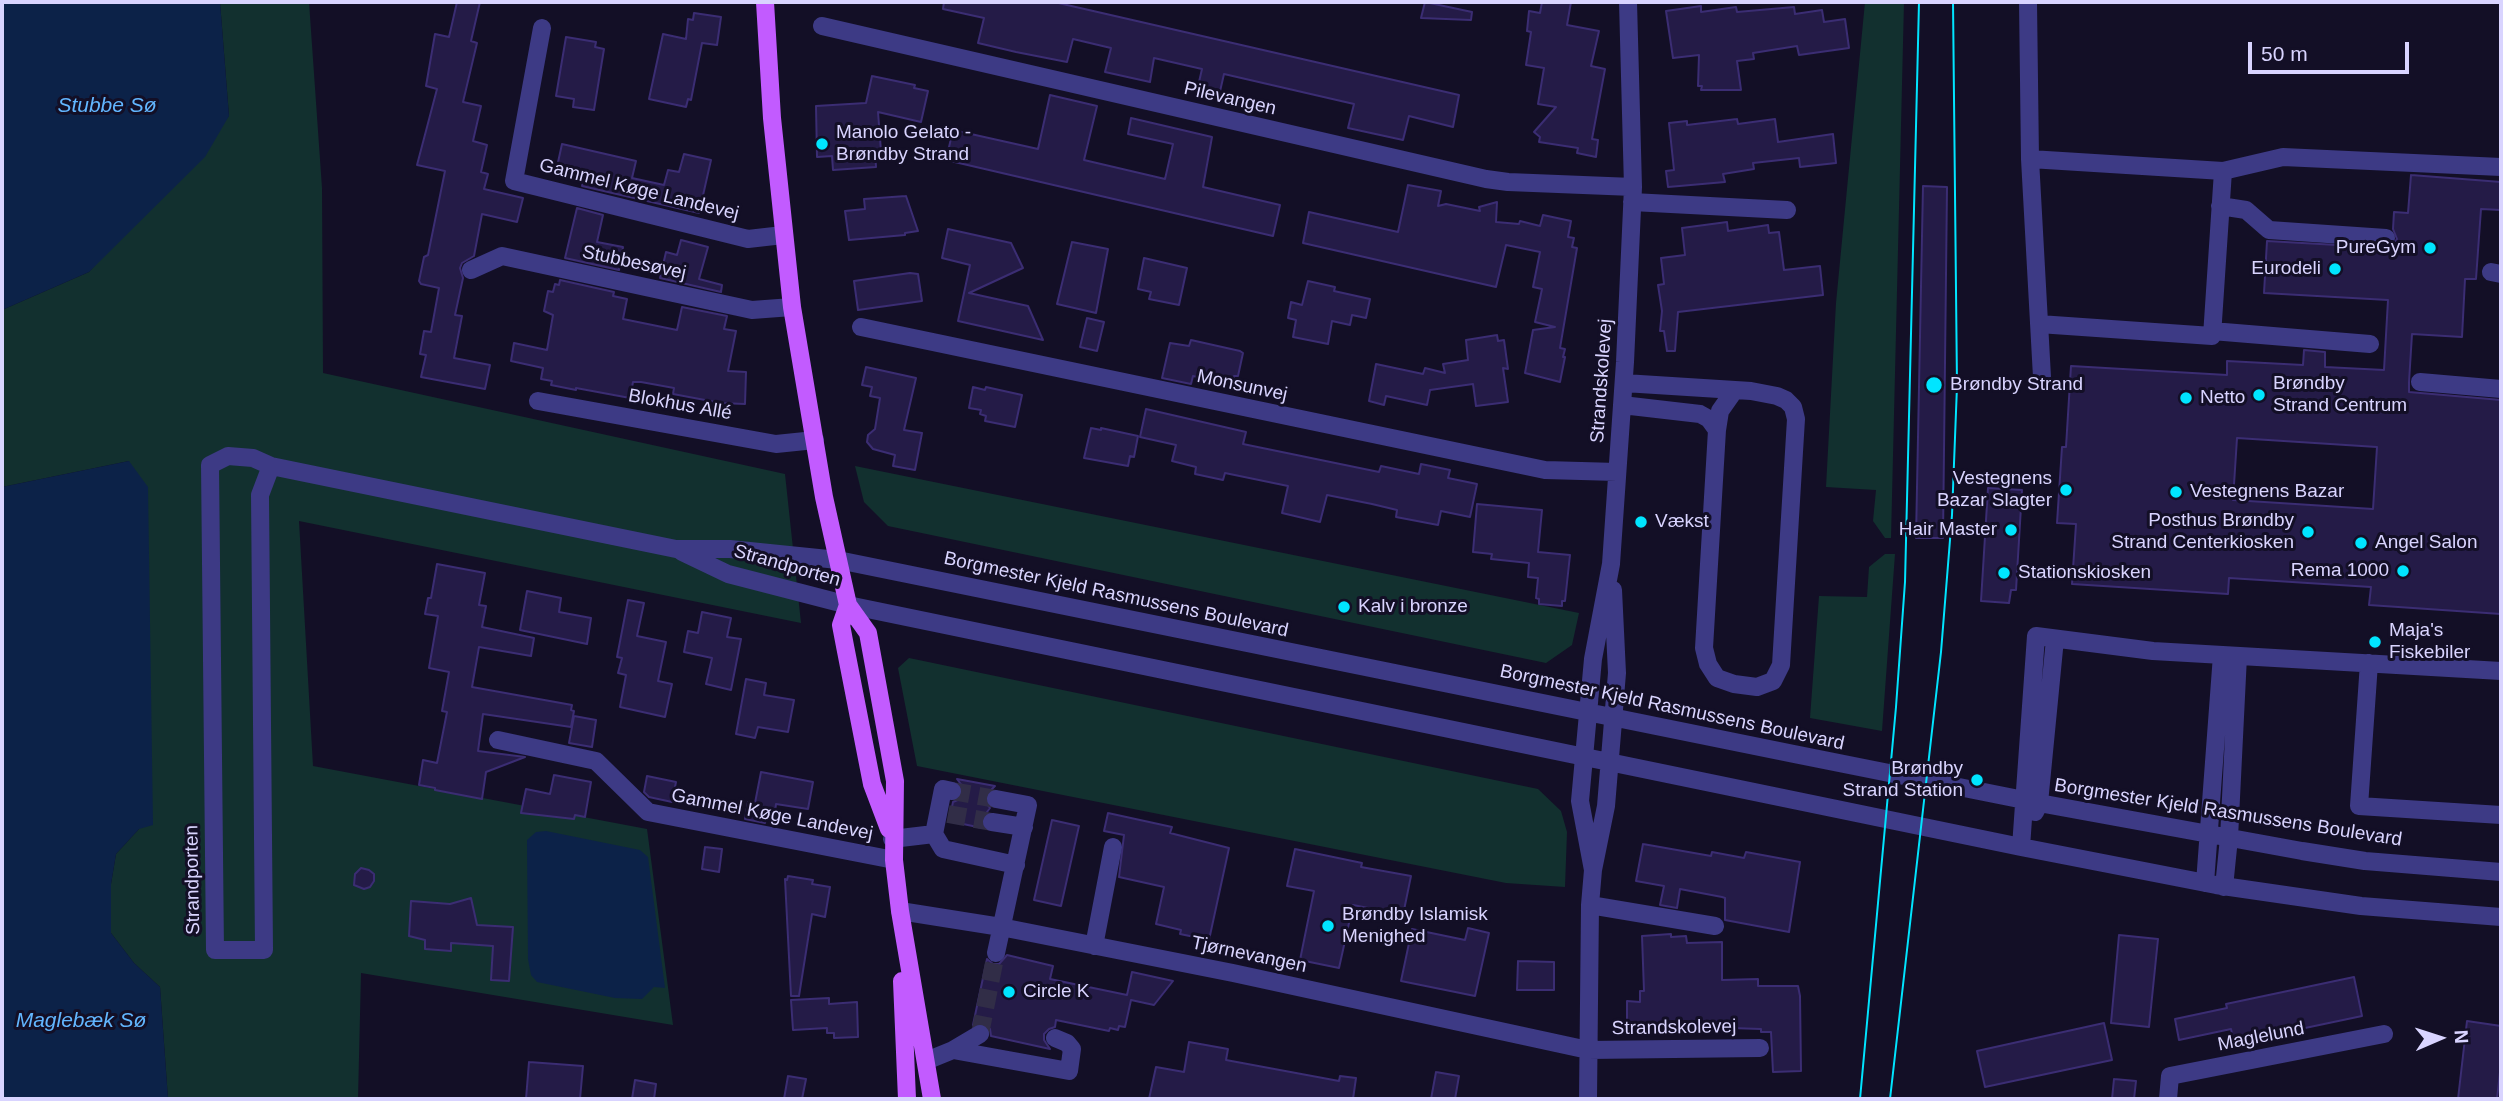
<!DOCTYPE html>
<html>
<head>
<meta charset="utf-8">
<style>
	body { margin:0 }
	#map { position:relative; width:2503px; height:1101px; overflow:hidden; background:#130f26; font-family:Arial,sans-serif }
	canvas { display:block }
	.frame { position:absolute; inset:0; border:4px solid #d9d4ff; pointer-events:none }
	.north { position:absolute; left:2405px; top:1003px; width:70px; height:70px; -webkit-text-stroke:5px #130f26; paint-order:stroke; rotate:87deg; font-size:19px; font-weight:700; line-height:28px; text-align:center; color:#d9d4ff }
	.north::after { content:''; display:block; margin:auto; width:24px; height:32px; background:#d9d4ff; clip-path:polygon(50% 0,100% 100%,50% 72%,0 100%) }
	.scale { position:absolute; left:2248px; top:42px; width:161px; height:32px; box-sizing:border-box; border:4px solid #d9d4ff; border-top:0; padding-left:9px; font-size:21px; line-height:24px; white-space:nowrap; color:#d9d4ff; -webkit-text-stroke:5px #130f26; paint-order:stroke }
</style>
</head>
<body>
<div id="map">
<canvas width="2503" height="1101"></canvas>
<div class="frame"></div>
<div class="north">N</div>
<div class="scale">50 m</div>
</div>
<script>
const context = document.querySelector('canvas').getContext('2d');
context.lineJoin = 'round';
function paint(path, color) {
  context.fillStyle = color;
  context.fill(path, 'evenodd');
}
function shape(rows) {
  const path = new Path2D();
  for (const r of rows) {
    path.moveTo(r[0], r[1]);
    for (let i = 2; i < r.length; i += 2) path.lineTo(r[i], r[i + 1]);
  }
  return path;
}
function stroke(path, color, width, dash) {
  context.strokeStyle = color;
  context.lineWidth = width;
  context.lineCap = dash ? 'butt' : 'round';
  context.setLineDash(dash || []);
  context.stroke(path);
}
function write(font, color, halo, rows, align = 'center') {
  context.font = font + ' Arial,sans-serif';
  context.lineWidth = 6;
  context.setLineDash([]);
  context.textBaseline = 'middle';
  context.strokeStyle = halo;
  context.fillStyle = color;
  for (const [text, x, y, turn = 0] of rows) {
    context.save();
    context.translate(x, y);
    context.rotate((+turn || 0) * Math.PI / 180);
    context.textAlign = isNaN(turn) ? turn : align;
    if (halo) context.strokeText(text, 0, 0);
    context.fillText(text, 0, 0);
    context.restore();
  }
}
paint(shape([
	[220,2,309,2,322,188,323,373,785,474,801,623,299,521,313,766,647,829,673,1025,361,973,358,1099,168,1099,160,987,134,963,111,933,111,884,116,854,139,829,129,461,2,487,2,310,89,272,229,116],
	[1865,2,1904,2,1891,538,1885,538,1873,521,1876,490,1826,487,1836,303],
	[855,466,1579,613,1572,645,1546,663,888,526,864,502],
	[1885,554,1895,554,1882,731,1810,718,1819,596,1867,597,1869,567],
	[909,658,1538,789,1561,811,1567,832,1565,887,1506,883,917,766,898,668]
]), '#12302f');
paint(shape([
	[2,2,220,2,229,116,205,157,89,272,2,310],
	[129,461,148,487,153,825,139,829,116,854,111,884,111,933,134,963,160,987,168,1099,2,1099,2,487],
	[546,831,640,850,648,857,665,988,654,987,642,999,615,998,537,982,531,975,528,959,527,840,536,832]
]), '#0c2248');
const building = shape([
	[457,2,480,2,471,41,477,43,463,102,481,106,473,141,487,145,481,172,488,174,484,189,523,198,517,222,482,214,474,256,462,263,460,268,463,278,455,315,462,316,454,358,490,365,485,389,421,377,426,355,420,354,424,331,431,332,439,288,421,284,419,281,424,257,428,255,445,171,417,165,437,89,426,86,435,34,449,37,457,2],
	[944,2,1054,2,1459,95,1453,127,1409,116,1403,140,1348,128,1354,104,1224,74,1218,100,1196,95,1202,69,1154,58,1150,82,1105,72,1111,48,1073,39,1067,62,1016,52,978,43,984,18,943,9,944,2],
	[1425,2,1472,12,1471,20,1421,18,1425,2],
	[1542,2,1571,2,1567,25,1599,31,1591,66,1605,69,1592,139,1598,140,1596,157,1577,153,1578,148,1539,142,1540,137,1534,132,1556,107,1538,104,1544,68,1526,65,1531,32,1527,31,1529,11,1540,13,1542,2],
	[1701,6,1701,12,1736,7,1737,12,1794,7,1795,14,1822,10,1824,22,1845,19,1849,48,1799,55,1797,46,1753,53,1754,59,1737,61,1741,90,1701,90,1702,86,1698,86,1699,55,1673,58,1666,11,1701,6],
	[694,13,721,17,717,45,702,43,691,100,688,99,686,107,649,99,663,34,686,39,688,19,693,20,694,13],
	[566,37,596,42,595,47,604,49,594,110,573,107,574,99,556,96,566,37],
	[872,76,915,85,914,88,928,91,921,122,878,112,881,151,875,151,876,167,833,170,832,156,817,157,816,106,866,103,872,76],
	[1050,95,1097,106,1084,160,1165,179,1173,144,1128,134,1131,118,1212,137,1203,187,1280,205,1273,236,946,160,953,130,1038,149,1050,95],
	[1737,119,1738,124,1775,119,1778,142,1833,134,1836,163,1800,167,1799,158,1753,163,1754,169,1723,174,1725,182,1668,187,1666,171,1674,170,1669,123,1687,121,1687,125,1737,119],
	[562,144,636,161,632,178,664,185,668,170,679,172,684,154,711,160,699,213,582,186,583,182,555,176,562,144],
	[2411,175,2501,182,2501,210,2481,209,2476,279,2465,279,2462,337,2412,334,2409,382,2409,392,2501,400,2501,614,2369,605,2371,587,2229,578,2228,594,2072,584,2076,524,2057,523,2062,447,2066,447,2071,366,2227,375,2227,361,2303,365,2304,350,2325,352,2325,367,2384,370,2388,300,2264,293,2267,241,2390,248,2397,239,2393,229,2394,212,2408,213,2411,175],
	[2237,438,2377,447,2373,509,2233,500,2237,438],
	[1408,185,1441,191,1438,206,1446,204,1480,211,1479,207,1497,202,1496,222,1519,224,1520,221,1540,226,1543,215,1571,221,1568,237,1574,238,1572,247,1577,248,1560,348,1565,349,1563,357,1565,357,1560,382,1525,373,1533,330,1555,327,1535,322,1542,289,1533,287,1540,252,1506,245,1496,287,1303,243,1309,212,1398,232,1408,185],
	[1923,186,1947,187,1943,538,1916,538,1923,186],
	[906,196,918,231,905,233,905,235,849,240,845,211,865,209,864,199,906,196],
	[577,208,603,215,597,242,623,247,619,270,565,258,577,208],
	[1727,222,1728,231,1768,225,1769,233,1779,232,1784,270,1820,266,1823,295,1678,312,1675,351,1667,351,1664,331,1660,331,1662,311,1658,285,1664,284,1661,258,1685,255,1682,228,1727,222],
	[948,229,1011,243,1023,268,969,293,1028,306,1043,340,958,321,970,265,942,258,948,229],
	[681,240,708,247,699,279,722,285,721,292,660,278,666,252,677,255,681,240],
	[1072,242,1108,249,1096,313,1057,304,1072,242],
	[1144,258,1187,268,1179,305,1149,299,1151,292,1138,289,1144,258],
	[910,273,918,274,922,301,858,310,854,281,910,273],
	[560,280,614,292,613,296,627,299,623,319,677,330,682,307,727,316,724,329,736,331,728,371,746,372,745,404,721,403,673,394,674,388,641,382,633,382,630,398,576,388,576,390,551,385,552,381,541,379,543,368,511,361,514,343,547,350,553,315,544,311,548,291,553,292,555,284,559,285,560,280],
	[1308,281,1335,287,1334,291,1370,299,1366,318,1352,315,1350,325,1332,321,1328,344,1293,337,1296,320,1288,318,1291,302,1302,305,1308,281],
	[1087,318,1104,322,1097,351,1080,347,1087,318],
	[1497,335,1498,341,1504,340,1508,369,1503,368,1508,402,1476,406,1473,384,1430,390,1427,405,1386,396,1384,405,1369,401,1376,364,1423,374,1425,368,1445,373,1443,364,1468,360,1466,340,1497,335],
	[1191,340,1240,351,1243,353,1238,376,1234,376,1233,380,1202,374,1201,378,1193,376,1191,384,1162,378,1170,343,1189,346,1191,340],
	[866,367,916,378,904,430,922,433,915,470,893,466,895,455,873,449,867,442,868,435,875,429,880,398,870,396,872,387,862,385,866,367],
	[973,387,985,390,986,387,1022,395,1015,427,985,421,986,416,980,414,981,410,969,408,973,387],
	[1146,409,1246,432,1243,444,1379,472,1381,466,1419,474,1421,464,1450,470,1448,478,1477,484,1470,517,1441,511,1438,525,1396,517,1397,510,1372,504,1327,495,1320,522,1282,513,1288,486,1225,473,1223,480,1195,474,1196,467,1172,461,1176,445,1140,437,1146,409],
	[1091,428,1101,430,1101,428,1138,436,1134,457,1130,456,1128,466,1084,458,1091,428],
	[1988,488,2022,490,2016,590,2011,590,2009,603,1981,601,1988,488],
	[1477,504,1542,510,1538,552,1570,555,1565,601,1562,601,1562,606,1539,604,1539,599,1536,598,1538,578,1528,577,1529,563,1491,559,1492,554,1473,552,1477,504],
	[437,564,485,573,479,605,486,606,482,627,534,638,531,656,479,647,472,687,572,705,571,710,574,711,571,727,483,714,478,751,525,757,486,772,482,799,435,790,435,788,419,785,423,760,437,763,447,712,442,711,449,672,429,668,438,616,425,614,428,598,431,598,437,564],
	[527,591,561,598,559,612,591,618,587,644,520,630,527,591],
	[628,600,644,603,637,636,666,642,658,681,672,684,665,717,620,707,626,675,618,673,622,658,617,657,628,600],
	[702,612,731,618,727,637,741,639,731,690,706,684,712,658,684,652,688,631,698,633,702,612],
	[746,679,766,683,764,695,794,700,788,732,758,727,755,738,736,734,746,679],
	[574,716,596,720,592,747,569,743,574,716],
	[761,772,813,782,808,809,776,804,774,819,766,818,765,823,745,819,748,802,755,803,761,772],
	[554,775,591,782,585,817,575,815,574,819,521,813,526,789,550,794,554,775],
	[647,776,676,782,672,802,649,797,644,792,647,776],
	[957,779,995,786,985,796,986,803,990,808,981,820,982,828,949,821,953,802,960,799,963,793,963,787,957,779],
	[1108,813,1172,827,1170,833,1229,848,1209,940,1180,934,1181,930,1156,924,1164,887,1119,877,1124,835,1104,831,1108,813],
	[1052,820,1079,826,1061,906,1034,900,1052,820],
	[1643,844,1711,856,1712,852,1744,858,1746,852,1800,862,1789,932,1725,920,1725,898,1722,897,1680,889,1677,908,1660,905,1664,886,1636,881,1643,844],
	[705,847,722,849,719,872,702,869,705,847],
	[1295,849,1362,863,1361,867,1411,876,1403,915,1353,905,1339,968,1300,960,1314,891,1287,886,1295,849],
	[361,868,369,870,374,874,374,881,370,887,364,889,354,885,355,874,361,868],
	[788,876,813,880,812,884,830,887,825,917,812,914,799,996,791,996,785,879,787,880,788,876],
	[471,898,477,925,513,927,509,981,491,980,493,946,451,943,451,951,425,949,425,940,409,936,411,901,450,904,471,898],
	[1468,928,1489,933,1475,996,1401,981,1412,929,1465,940,1468,928],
	[1671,934,1671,937,1686,936,1687,943,1722,942,1722,980,1758,979,1758,986,1798,986,1800,996,1801,1071,1773,1072,1771,1032,1761,1032,1761,1029,1701,1027,1701,1031,1627,1029,1627,1001,1640,1002,1640,991,1644,991,1642,936,1671,934],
	[2119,935,2158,939,2149,1027,2111,1023,2119,935],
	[1007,955,1053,966,1050,979,1127,995,1132,972,1173,981,1154,1005,1131,1000,1125,1027,1119,1026,1118,1030,1110,1028,1109,1031,1056,1020,1055,1027,1049,1029,1044,1034,1044,1040,1050,1049,991,1036,990,1029,986,1025,979,1023,973,1025,987,959,993,964,999,964,1007,955],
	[1518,961,1554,962,1554,990,1517,990,1518,961],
	[2354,977,2362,1016,2234,1043,2231,1029,2179,1040,2175,1019,2227,1008,2226,1004,2354,977],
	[829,998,829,1004,857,1002,858,1037,834,1038,834,1033,827,1033,827,1028,793,1030,791,1000,829,998],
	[2467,1021,2501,1026,2501,1063,2497,1099,2458,1099,2467,1021],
	[2104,1023,2112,1060,1985,1087,1977,1051,2104,1023],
	[1189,1042,1228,1049,1226,1060,1339,1081,1340,1076,1356,1078,1353,1099,1149,1099,1156,1067,1184,1072,1189,1042],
	[529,1062,583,1066,580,1099,526,1099,529,1062],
	[1436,1072,1459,1076,1455,1099,1431,1099,1436,1072],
	[788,1076,806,1079,802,1099,784,1099,788,1076],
	[2114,1079,2136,1081,2134,1099,2112,1099,2114,1079],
	[635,1080,656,1084,654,1099,632,1099,635,1080]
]);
paint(building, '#241b47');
stroke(building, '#3b2d73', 2);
stroke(shape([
	[952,791,996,799],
	[948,814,992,822],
	[980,1034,996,953]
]), '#312d47', 18, [18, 9]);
stroke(shape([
	[2028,2,2030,159,2042,377],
	[822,26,1486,179,1508,182,1633,187],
	[542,28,514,181,748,239,783,235],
	[2030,159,2223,171,2212,336,2039,324],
	[2223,171,2283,157,2501,167],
	[1632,202,1787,210],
	[2220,206,2246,210,2269,230,2386,238],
	[471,270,502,256,752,310,792,307],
	[2491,272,2501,274],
	[861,327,1545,470,1617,472],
	[2212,331,2370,344],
	[2420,382,2501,389],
	[538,401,776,444,815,440],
	[1622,405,1700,414,1709,419,1717,430,1704,648,1708,664,1717,678,1734,684,1757,687,1773,681,1781,665,1796,419,1793,407,1786,400,1777,396,1751,391,1624,383],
	[1717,430,1720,411,1734,391],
	[228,456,253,458,271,466,260,495,264,950,215,950,210,465,228,456],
	[271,466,676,549,730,549,838,560,1794,754,2039,803,2302,851,2365,861,2501,872],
	[682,552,728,574,848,605,2021,847,2216,885,2361,906,2501,917],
	[2369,663,2359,806,2501,815],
	[498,740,596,761,648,812,894,860],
	[952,791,943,789,934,834,943,849,1016,865],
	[996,799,1028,805,996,953],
	[2035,812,2039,803,2055,639],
	[992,822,1024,827],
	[892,839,934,834],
	[2021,847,2036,636,2153,651,2501,671],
	[1593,870,1580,801,1593,659,1611,564,1625,362,1633,187,1628,2],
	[2205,883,2222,655],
	[2224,887,2229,838,2238,656],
	[1590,905,1715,926],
	[900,911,1001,927,1233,973,1588,1050,1760,1048],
	[1094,946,1113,847],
	[953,1050,1069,1071,1072,1049,1067,1043,1055,1038],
	[926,1061,953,1050,980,1034],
	[1588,1099,1590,905,1593,870,1606,806,1617,673,1613,590],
	[2168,1099,2170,1076,2384,1034]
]), '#3d3a85', 18);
stroke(shape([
	[765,2,772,118,792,307,824,497,848,605,868,633,895,781,894,860,900,911,932,1099],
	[848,605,841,625,845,646,872,784,889,829],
	[902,981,907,1099]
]), '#c25bff', 18);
stroke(shape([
	[1860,1099,1896,707,1905,582,1919,2],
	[1890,1099,1941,652,1952,515,1957,386,1953,2]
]), '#00e5ff', 2);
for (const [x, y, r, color] of [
	[822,144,7,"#00e5ff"],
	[2430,248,7,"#00e5ff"],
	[2335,269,7,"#00e5ff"],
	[1934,385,9,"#00e5ff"],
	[2259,395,7,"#00e5ff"],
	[2186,398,7,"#00e5ff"],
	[2066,490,7,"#00e5ff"],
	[2176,492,7,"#00e5ff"],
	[1641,522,7,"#00e5ff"],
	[2011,530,7,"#00e5ff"],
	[2308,532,7,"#00e5ff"],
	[2361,543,7,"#00e5ff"],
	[2403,571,7,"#00e5ff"],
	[2004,573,7,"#00e5ff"],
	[1344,607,7,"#00e5ff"],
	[2375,642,7,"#00e5ff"],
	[1977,780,7,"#00e5ff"],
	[1328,926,7,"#00e5ff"],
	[1009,992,7,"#00e5ff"]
]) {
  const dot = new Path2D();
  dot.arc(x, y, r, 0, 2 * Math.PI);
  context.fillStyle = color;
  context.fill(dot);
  stroke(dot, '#130f26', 2.5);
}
write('19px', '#d9d4ff', '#130f26', [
	["Pilevangen",1230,99,13],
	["Gammel Køge Landevej",639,190,14],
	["Stubbesøvej",634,263,12],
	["Strandskolevej",1602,381,-86],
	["Monsunvej",1242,386,12],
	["Blokhus Allé",680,405,10],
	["Strandporten",787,566,16],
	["Borgmester Kjeld Rasmussens Boulevard",1116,595,12],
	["Borgmester Kjeld Rasmussens Boulevard",1672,708,12],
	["Borgmester Kjeld Rasmussens Boulevard",2228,813,9],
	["Gammel Køge Landevej",772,815,11],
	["Strandporten",193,880,-91],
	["Tjørnevangen",1249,955,12],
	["Strandskolevej",1674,1028,-1],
	["Maglelund",2261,1037,-11]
]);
write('19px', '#d9d4ff', '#130f26', [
	["Manolo Gelato -",836,133],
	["Brøndby Strand",836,155],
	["PureGym",2416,248,"right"],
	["Eurodeli",2321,269,"right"],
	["Brøndby",2273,384],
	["Strand Centrum",2273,406],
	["Brøndby Strand",1950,385],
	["Netto",2200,398],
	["Vestegnens",2052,479,"right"],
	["Bazar Slagter",2052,501,"right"],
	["Vestegnens Bazar",2190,492],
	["Posthus Brøndby",2294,521,"right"],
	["Strand Centerkiosken",2294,543,"right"],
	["Vækst",1655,522],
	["Hair Master",1997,530,"right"],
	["Angel Salon",2375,543],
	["Rema 1000",2389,571,"right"],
	["Stationskiosken",2018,573],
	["Kalv i bronze",1358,607],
	["Maja's",2389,631],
	["Fiskebiler",2389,653],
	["Brøndby",1963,769,"right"],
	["Strand Station",1963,791,"right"],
	["Brøndby Islamisk",1342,915],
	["Menighed",1342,937],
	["Circle K",1023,992]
], 'left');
write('italic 21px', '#62b6ff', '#130f26', [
	["Stubbe Sø",107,106],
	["Maglebæk Sø",81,1021]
]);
</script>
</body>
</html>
